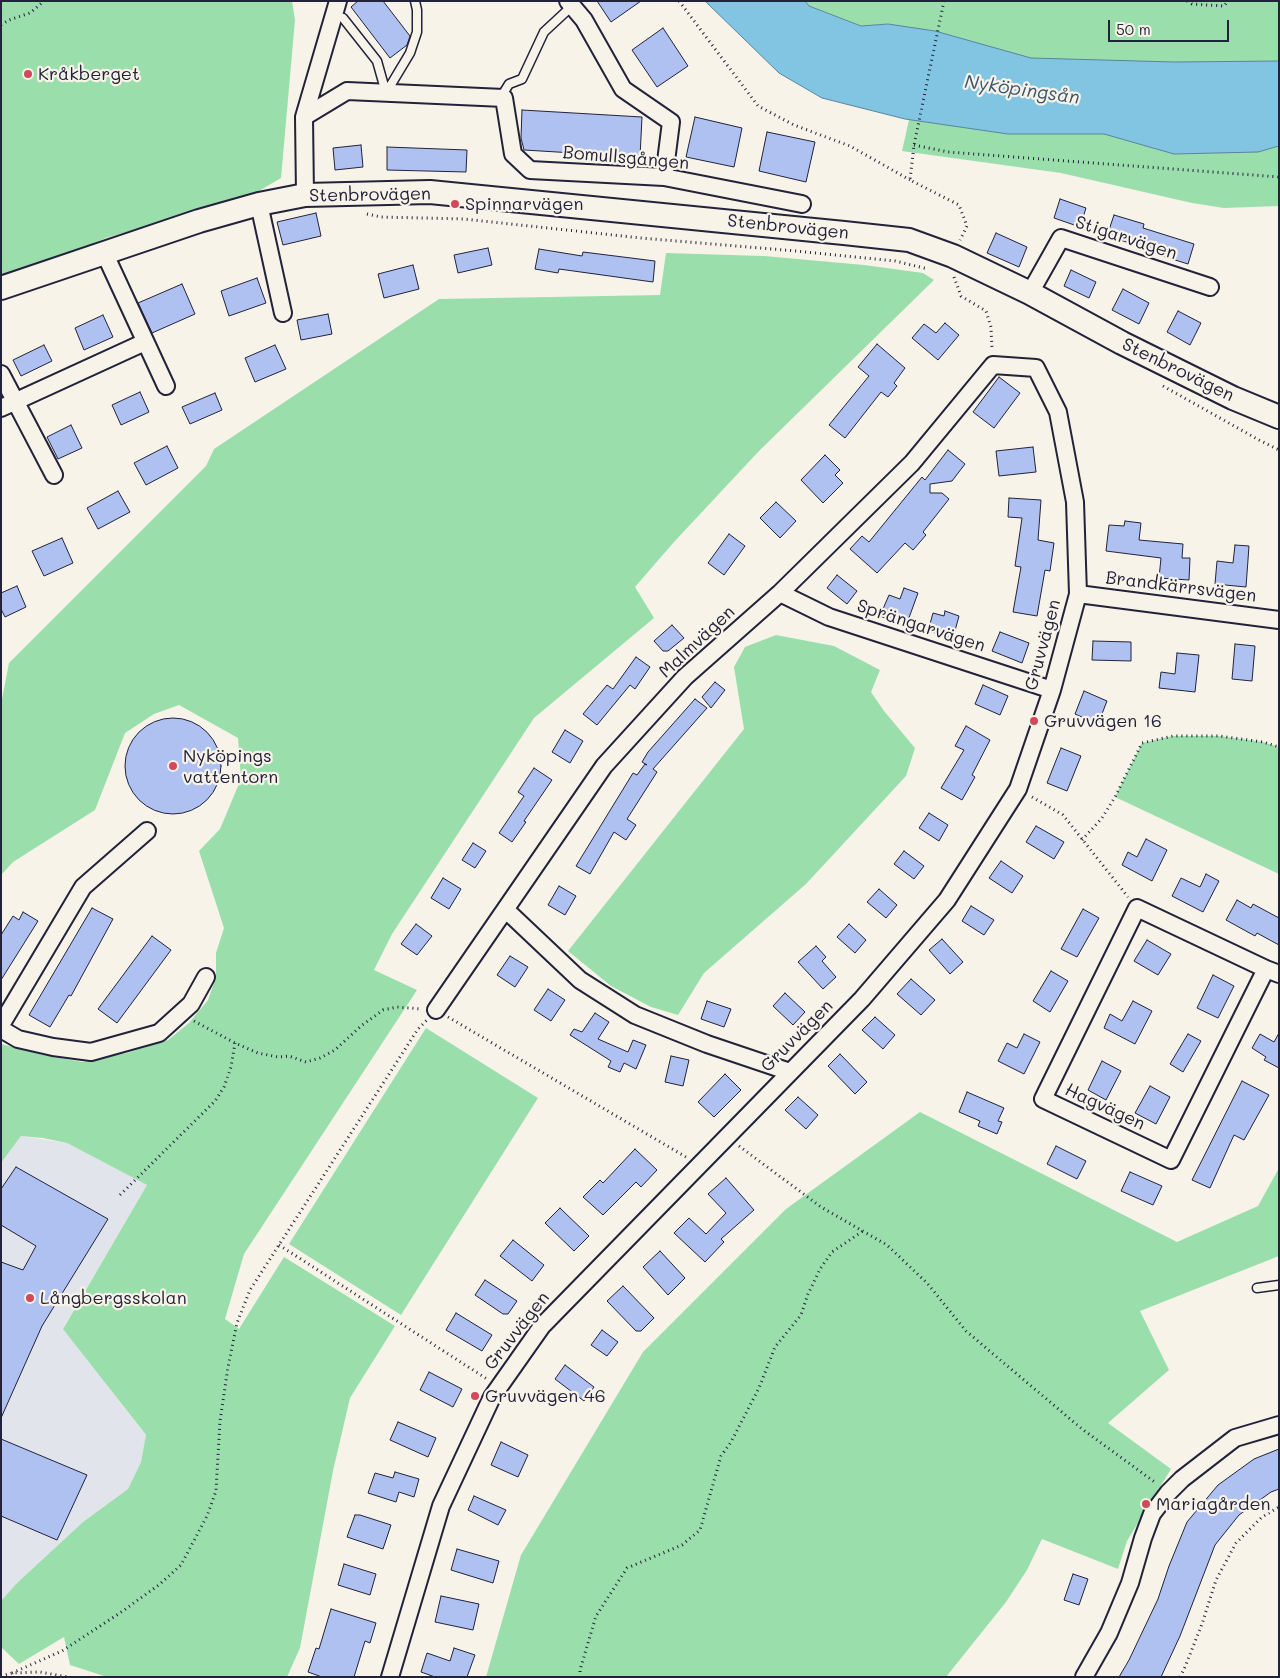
<!DOCTYPE html>
<html>
<head>
<meta charset="utf-8">
<style>
	body { margin:0 }
	#map { position:relative; width:1280px; height:1678px; overflow:hidden; background:#f7f3e8; font-family:Mali,sans-serif }
	canvas { display:block }
	.frame { position:absolute; inset:0; border:2px solid #22223b; pointer-events:none }
	.scale { position:absolute; left:1108px; top:20px; width:121px; height:22px; box-sizing:border-box; border:2px solid #22223b; border-top:0; padding-left:6px; font-size:15px; line-height:18px; white-space:nowrap; color:#22223b; -webkit-text-stroke:4px #f7f3e8; paint-order:stroke }
</style>
</head>
<body>
<div id="map">
<canvas width="1280" height="1678"></canvas>
<div class="frame"></div>
<div class="scale">50 m</div>
</div>
<script>
const context = document.querySelector('canvas').getContext('2d');
context.lineJoin = 'round';
function paint(path, color) {
  context.fillStyle = color;
  context.fill(path, 'evenodd');
}
function shape(rows) {
  const path = new Path2D();
  for (const r of rows) {
    if (r.length === 3) {
      path.moveTo(r[0] + r[2], r[1]);
      path.arc(r[0], r[1], r[2], 0, 2 * Math.PI);
      continue;
    }
    path.moveTo(r[0], r[1]);
    for (let i = 2; i < r.length; i += 2) path.lineTo(r[i], r[i + 1]);
  }
  return path;
}
function stroke(path, color, width, dash) {
  context.strokeStyle = color;
  context.lineWidth = width;
  context.lineCap = dash ? 'butt' : 'round';
  context.setLineDash(dash || []);
  context.stroke(path);
}
function write(font, color, halo, rows, align = 'center') {
  context.font = font + ' Mali,sans-serif';
  context.lineWidth = 4.5;
  context.setLineDash([]);
  context.textBaseline = 'middle';
  context.strokeStyle = halo;
  context.fillStyle = color;
  for (const [text, x, y, turn = 0] of rows) {
    context.save();
    context.translate(x, y);
    context.rotate((+turn || 0) * Math.PI / 180);
    context.textAlign = isNaN(turn) ? turn : align;
    if (halo) context.strokeText(text, 0, 0);
    context.fillText(text, 0, 0);
    context.restore();
  }
}
paint(shape([
	[21,1136,67,1143,147,1185,63,1328,146,1436,141,1462,128,1489,83,1522,16,1584,1,1601,1,1163]
]), '#e1e4eb');
paint(shape([
	[1,1,292,1,295,20,281,178,252,195,106,238,36,268,1,279],
	[805,1,1279,1,1279,206,1224,208,1192,203,1061,173,902,151,928,35,888,24,861,26,809,6],
	[666,253,764,256,864,265,923,273,934,280,759,451,674,542,635,587,654,618,534,718,392,934,374,970,417,990,244,1254,225,1319,239,1329,284,1257,395,1326,350,1398,333,1471,300,1648,287,1677,107,1677,70,1665,64,1637,19,1664,1,1647,1,1601,16,1584,83,1522,128,1489,141,1462,146,1435,63,1329,147,1185,67,1143,43,1138,21,1136,1,1163,1,1044,43,1055,83,1062,127,1053,168,1040,189,1023,208,1000,216,977,216,953,224,928,199,851,220,829,241,779,238,738,179,705,154,714,125,733,95,810,13,862,1,875,1,704,9,663,206,466,214,449,439,299,660,295],
	[776,635,834,646,880,670,871,692,884,711,915,748,906,776,806,884,704,973,678,1015,651,1007,611,986,568,951,744,729,734,667,745,647],
	[1173,736,1219,736,1263,742,1279,747,1279,874,1115,797,1142,743],
	[426,1028,538,1098,401,1315,289,1244],
	[920,1112,1177,1242,1258,1206,1279,1168,1279,1256,1140,1311,1169,1370,1108,1423,1171,1469,1127,1541,1118,1569,1042,1539,1027,1570,1006,1602,946,1677,486,1677,521,1555,643,1352,786,1209]
]), '#9adfab');
const water = shape([
	[705,1,805,1,809,6,861,26,888,24,935,31,1031,58,1174,62,1279,61,1279,146,1258,152,1174,154,1104,134,1008,134,905,119,822,98,779,73,705,1]
]);
paint(water, '#81c5e2');
stroke(water, '#5b849f', 1);
const building = shape([
	[358,1,383,1,410,36,407,45,390,58,351,7,358,1],
	[597,1,641,1,611,22,597,1],
	[663,28,688,66,657,87,632,50,663,28],
	[522,110,642,117,640,157,524,150,521,138,522,110],
	[695,117,742,128,734,167,686,157,695,117],
	[767,132,815,142,806,182,759,171,767,132],
	[361,145,363,167,335,170,333,148,361,145],
	[387,147,467,150,466,172,387,170,387,147],
	[1060,199,1086,208,1080,227,1054,218,1060,199],
	[316,213,321,236,283,245,277,222,316,213],
	[1114,215,1144,224,1143,228,1194,244,1188,264,1159,255,1159,252,1107,236,1114,215],
	[996,233,1027,247,1019,267,987,253,996,233],
	[488,248,492,265,458,273,454,255,488,248],
	[539,249,582,256,583,252,655,261,653,282,559,269,558,273,535,269,539,249],
	[413,265,419,289,384,298,378,274,413,265],
	[1071,270,1096,282,1089,298,1064,286,1071,270],
	[257,278,266,303,229,316,221,291,257,278],
	[182,284,195,314,152,333,138,303,182,284],
	[1123,289,1149,303,1139,324,1112,310,1123,289],
	[1178,311,1201,323,1190,345,1167,332,1178,311],
	[328,314,332,334,301,340,297,320,328,314],
	[103,315,113,337,84,350,75,328,103,315],
	[945,323,959,335,938,360,912,338,924,324,936,333,945,323],
	[877,344,905,368,894,383,897,386,888,397,881,392,845,438,829,425,869,376,858,367,877,344],
	[44,345,52,361,21,376,13,360,44,345],
	[275,345,286,369,255,382,245,358,275,345],
	[999,377,1020,393,994,428,973,412,999,377],
	[140,392,149,412,121,425,112,405,140,392],
	[215,393,222,410,190,424,182,407,215,393],
	[71,425,82,448,58,459,47,437,71,425],
	[167,446,178,468,146,485,134,463,167,446],
	[1033,447,1036,472,999,476,996,451,1033,447],
	[948,450,965,464,952,481,930,484,930,493,942,493,949,499,923,532,926,535,913,550,905,543,877,573,850,549,862,536,869,542,922,477,925,480,948,450],
	[825,455,840,470,835,475,843,483,823,503,801,480,825,455],
	[118,491,130,512,98,529,87,508,118,491],
	[1009,498,1041,500,1038,540,1054,543,1050,571,1045,570,1037,616,1013,612,1021,567,1015,566,1022,518,1008,517,1009,498],
	[776,502,796,521,780,538,760,518,776,502],
	[1125,521,1141,523,1139,540,1183,544,1182,558,1190,558,1189,580,1159,578,1161,558,1106,551,1109,525,1124,526,1125,521],
	[729,534,745,546,724,575,708,563,729,534],
	[62,538,73,563,44,576,32,551,62,538],
	[1235,545,1249,546,1246,587,1215,584,1217,561,1233,563,1235,545],
	[837,575,857,591,847,604,827,588,837,575],
	[17,586,26,607,5,617,1,609,1,593,17,586],
	[904,588,918,593,906,626,880,616,889,595,900,599,904,588],
	[945,611,959,616,953,638,928,631,933,613,944,616,945,611],
	[672,625,684,638,668,651,663,651,654,641,672,625],
	[1000,632,1029,643,1022,663,992,651,1000,632],
	[1093,641,1131,642,1131,661,1092,660,1093,641],
	[1235,644,1255,646,1252,681,1232,679,1235,644],
	[1177,653,1199,655,1195,692,1159,688,1161,672,1175,674,1177,653],
	[636,657,650,667,635,689,630,685,597,725,583,714,607,685,613,689,636,657],
	[715,682,725,690,711,708,702,697,715,682],
	[983,685,1008,696,1000,715,975,704,983,685],
	[1084,691,1107,701,1098,724,1075,714,1084,691],
	[695,699,707,708,653,769,657,772,627,819,636,825,626,840,614,832,590,874,576,866,633,773,637,775,645,764,647,765,642,762,648,752,695,699],
	[173,766,48],
	[966,726,990,740,972,775,975,777,962,800,941,788,964,750,955,746,966,726],
	[565,730,583,741,570,763,552,752,565,730],
	[1061,748,1081,756,1067,791,1047,783,1061,748],
	[534,768,552,780,524,821,526,822,512,842,499,833,524,796,518,792,534,768],
	[929,813,948,825,939,841,919,828,929,813],
	[1036,826,1064,842,1054,859,1026,842,1036,826],
	[1146,839,1167,850,1152,881,1122,865,1128,852,1137,857,1146,839],
	[473,843,486,851,475,868,462,860,473,843],
	[904,851,924,866,914,879,894,864,904,851],
	[1001,861,1023,876,1012,893,989,878,1001,861],
	[1206,874,1219,881,1203,912,1172,896,1181,878,1200,887,1206,874],
	[443,878,461,889,449,909,431,898,443,878],
	[559,886,576,896,565,915,548,905,559,886],
	[879,889,897,905,886,918,867,902,879,889],
	[1237,900,1251,908,1253,904,1279,918,1279,945,1257,933,1255,936,1226,920,1237,900],
	[971,906,994,920,984,935,962,921,971,906],
	[92,908,113,919,71,996,69,995,50,1027,29,1015,92,908],
	[1083,909,1099,918,1077,957,1061,949,1083,909],
	[23,912,38,921,1,980,1,935,13,916,19,920,23,912],
	[416,924,432,936,417,955,401,944,416,924],
	[849,924,866,940,855,953,837,937,849,924],
	[152,936,171,950,117,1023,98,1009,152,936],
	[942,939,963,962,950,974,929,950,942,939],
	[1147,940,1171,954,1158,975,1134,961,1147,940],
	[816,946,826,957,822,961,836,977,823,989,798,962,816,946],
	[510,956,528,967,515,987,497,975,510,956],
	[1051,971,1068,981,1050,1012,1033,1001,1051,971],
	[1213,975,1234,986,1218,1018,1197,1008,1213,975],
	[911,979,935,1000,921,1015,897,994,911,979],
	[548,989,565,1000,551,1021,534,1010,548,989],
	[785,993,805,1012,793,1025,773,1006,785,993],
	[707,1001,731,1009,724,1027,701,1019,707,1001],
	[1133,1001,1152,1011,1135,1044,1104,1028,1110,1014,1122,1021,1133,1001],
	[595,1013,609,1022,598,1039,628,1052,633,1040,646,1045,636,1069,624,1063,620,1072,608,1067,611,1061,570,1035,574,1029,582,1032,595,1013],
	[875,1017,895,1035,883,1049,862,1030,875,1017],
	[1279,1033,1279,1068,1264,1060,1266,1057,1252,1048,1260,1034,1274,1042,1279,1033],
	[1024,1034,1040,1042,1024,1074,998,1061,1007,1043,1017,1048,1024,1034],
	[1188,1034,1201,1041,1183,1072,1170,1064,1188,1034],
	[840,1054,867,1082,855,1094,828,1066,840,1054],
	[671,1056,689,1060,683,1086,665,1082,671,1056],
	[1102,1061,1121,1071,1106,1100,1088,1090,1102,1061],
	[725,1074,741,1090,714,1117,698,1102,725,1074],
	[1242,1081,1269,1095,1244,1140,1234,1135,1210,1188,1192,1180,1242,1081],
	[1150,1086,1170,1097,1156,1124,1135,1113,1150,1086],
	[967,1092,1004,1108,998,1121,1002,1122,997,1134,978,1126,980,1121,959,1112,967,1092],
	[798,1097,818,1115,806,1129,785,1110,798,1097],
	[1056,1146,1086,1161,1077,1179,1047,1164,1056,1146],
	[635,1149,657,1170,641,1187,636,1182,603,1215,583,1197,600,1180,603,1183,635,1149],
	[16,1167,108,1219,42,1326,1,1418,1,1262,23,1270,36,1246,1,1225,1,1189,16,1167],
	[1130,1172,1162,1186,1153,1205,1121,1191,1130,1172],
	[726,1178,754,1210,721,1239,724,1242,705,1262,674,1233,689,1218,706,1234,726,1213,708,1194,726,1178],
	[560,1208,589,1236,574,1251,545,1223,560,1208],
	[513,1240,544,1265,532,1281,500,1256,513,1240],
	[660,1251,685,1278,668,1295,643,1267,660,1251],
	[485,1280,517,1301,508,1314,503,1314,475,1295,485,1280],
	[623,1286,654,1318,641,1331,636,1331,607,1301,623,1286],
	[456,1313,492,1335,482,1351,446,1330,456,1313],
	[602,1330,618,1342,607,1356,591,1345,602,1330],
	[565,1365,594,1387,584,1401,555,1379,565,1365],
	[429,1372,462,1389,453,1407,420,1390,429,1372],
	[398,1422,436,1438,428,1457,390,1440,398,1422],
	[1,1439,87,1475,57,1540,1,1516,1,1439],
	[501,1442,528,1455,518,1477,491,1465,501,1442],
	[1279,1449,1279,1489,1271,1492,1239,1515,1215,1545,1180,1636,1161,1677,1119,1677,1129,1660,1158,1599,1169,1566,1187,1522,1218,1485,1254,1459,1279,1449],
	[395,1472,419,1479,414,1497,399,1492,396,1502,368,1493,375,1473,393,1478,395,1472],
	[474,1496,506,1510,498,1525,468,1510,474,1496],
	[355,1515,360,1515,391,1525,383,1549,347,1537,355,1515],
	[457,1549,499,1561,493,1583,451,1570,457,1549],
	[344,1564,376,1574,370,1595,338,1585,344,1564],
	[1073,1574,1088,1579,1079,1605,1064,1600,1073,1574],
	[441,1596,479,1604,473,1630,435,1622,441,1596],
	[331,1609,376,1623,370,1643,365,1641,354,1677,322,1677,308,1672,316,1648,319,1649,331,1609],
	[454,1648,475,1655,467,1677,435,1677,421,1672,427,1653,450,1661,454,1648]
]);
paint(building, '#aec1f1');
stroke(building, '#22223b', 1);
const lane = shape([
	[343,18,377,61,386,93],
	[386,93,410,53,417,32,417,10,415,1],
	[501,97,509,84,522,79,544,32,572,6],
	[1257,1288,1279,1285]
]);
const street = shape([
	[568,1,584,20,623,89,671,122,664,177],
	[304,117,347,91,504,98,513,154,530,170,664,177,802,204],
	[305,195,304,117,338,1],
	[259,204,283,313],
	[104,252,166,386],
	[1030,293,1061,238,1210,287],
	[1,374,54,475],
	[1,408,145,342],
	[780,593,829,617,1052,690],
	[1078,594,1279,620],
	[506,910,580,980,635,1015,707,1044,790,1072],
	[1266,969,1171,1160,1043,1099,1137,908,1266,969,1279,974],
	[1,1025,83,887,147,831],
	[1,1029,18,1039,53,1047,91,1052,159,1033,191,1004,206,977],
	[390,1677,441,1506,492,1397,542,1326,862,999,947,900,1018,789,1052,690,1078,594,1075,502,1058,412,1036,368,993,365,912,463,780,593,685,677,604,766,436,1010],
	[1084,1677,1109,1633,1130,1583,1143,1538,1152,1514,1168,1493,1182,1479,1235,1438,1279,1425]
]);
const secondary = shape([
	[1,288,199,221,259,204,305,195,430,192,844,233,909,240,953,256,1030,293,1122,343,1233,398,1279,417]
]);
stroke(lane, '#22223b', 11);
stroke(street, '#22223b', 20);
stroke(secondary, '#22223b', 26);
stroke(shape([
	[679,1,758,106,794,125,850,146,910,180],
	[944,1,914,145,910,180,959,205,967,226,960,240],
	[1187,1,1192,4,1224,6,1228,1],
	[1,25,9,20,30,13,44,1],
	[914,145,948,152,1279,177],
	[367,214,381,217,464,219,641,238,796,251,895,261,928,269],
	[954,277,961,296,986,311,991,327,992,349],
	[1163,386,1259,440,1279,450],
	[1032,797,1063,815,1128,897],
	[1082,840,1102,818,1115,797,1142,743,1173,736,1219,736,1263,742,1279,747],
	[448,1017,686,1157],
	[194,1021,235,1043,258,1053,278,1057,289,1056,306,1062,320,1058,335,1050,361,1026,383,1010,397,1007,421,1009],
	[739,1146,821,1207,887,1245,927,1283,966,1331,1082,1429,1156,1483],
	[120,1195,215,1101,224,1087,231,1067,235,1043],
	[279,1245,487,1379],
	[12,1673,62,1651,120,1613,160,1584,181,1565,207,1516,216,1491,220,1421,228,1367,237,1323,250,1290,418,1029,427,1020],
	[1,1676,12,1673,40,1672,68,1677],
	[580,1677,580,1670,596,1616,627,1568,682,1545,700,1530,721,1456,731,1442,759,1388,775,1347,801,1315,808,1294,820,1269,832,1252,863,1231],
	[1180,1677,1185,1667,1202,1624,1216,1580,1236,1543,1262,1517,1279,1507]
]), '#22223b', 3, [1, 4]);
stroke(lane, '#f7f3e8', 8);
stroke(street, '#f7f3e8', 16);
stroke(secondary, '#f7f3e8', 22);
for (const [x, y, r, color] of [
	[28,74,5,"#d1495b"],
	[455,204,5,"#d1495b"],
	[1034,721,5,"#d1495b"],
	[173,766,5,"#d1495b"],
	[30,1298,5,"#d1495b"],
	[475,1396,5,"#d1495b"],
	[1146,1504,5,"#d1495b"]
]) {
  const dot = new Path2D();
  dot.arc(x, y, r, 0, 2 * Math.PI);
  context.fillStyle = color;
  context.fill(dot);
  stroke(dot, '#f7f3e8', 2);
}
write('18px', '#22223b', '#f7f3e8', [
	["Kråkberget",38,74],
	["Spinnarvägen",465,204],
	["Gruvvägen 16",1044,721],
	["Nyköpings",183,756],
	["vattentorn",183,777],
	["Långbergsskolan",40,1298],
	["Gruvvägen 46",485,1396],
	["Mariagården",1156,1504]
], 'left');
write('18px', '#22223b', '#f7f3e8', [
	["Bomullsgången",626,158,5],
	["Stenbrovägen",370,195,-1],
	["Stenbrovägen",788,227,6],
	["Stigarvägen",1126,238,18],
	["Stenbrovägen",1178,370,26],
	["Brandkärrsvägen",1181,587,7],
	["Sprängarvägen",921,626,18],
	["Malmvägen",697,642,-43],
	["Gruvvägen",1043,645,-75],
	["Gruvvägen",797,1036,-45],
	["Hagvägen",1105,1107,25],
	["Gruvvägen",517,1331,-52]
]);
write('italic 19px', '#3e536d', '#f7f3e8', [
	["Nyköpingsån",1022,90,8]
]);
</script>
</body>
</html>
